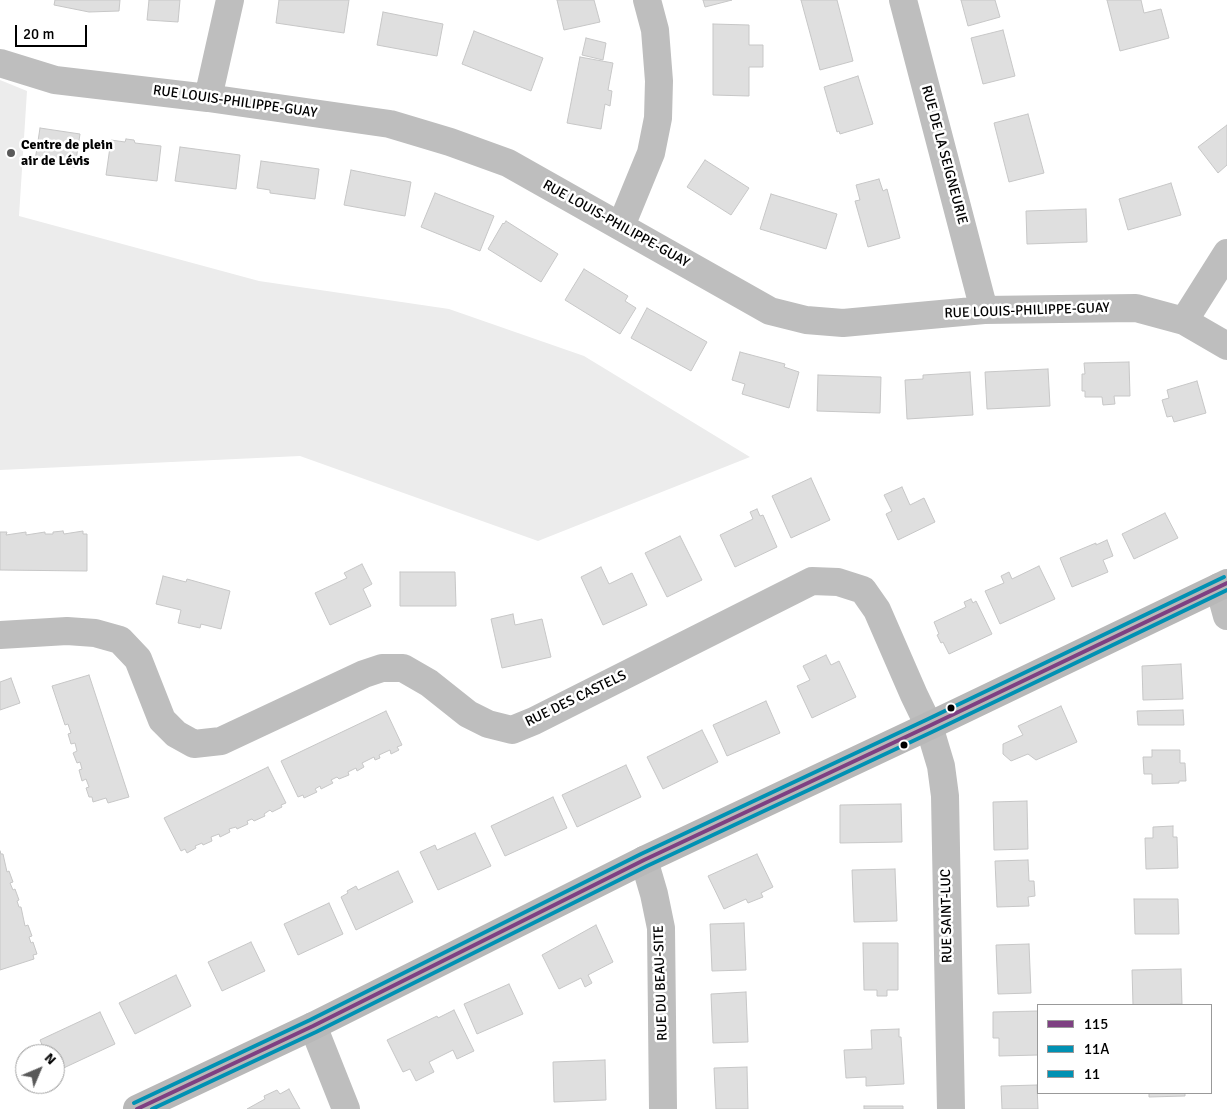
<!DOCTYPE html>
<html>
<head>
<meta charset="utf-8">
<style>
	body { margin:0 }
	#map { position:relative; width:1227px; height:1109px; overflow:hidden; background:#fff; font-family:Signika,sans-serif }
	canvas { display:block }
	.legend { position:absolute; left:1037px; top:1004px; width:175px; height:90px; box-sizing:border-box; background:#fff; border:1px solid #999; margin:0; padding:6px 9px; list-style:none; font-size:15px; color:#000 }
	.legend li { display:flex; align-items:center; gap:10px; height:25px }
	.legend b { width:25px; border:1px solid #999 }
	.north { position:absolute; left:15px; top:1044px; width:50px; height:50px; box-sizing:border-box; background:#fff; border:1px solid #999; border-radius:50%; rotate:45deg; font-size:14px; font-weight:700; line-height:20px; text-align:center; color:#000 }
	.north::after { content:''; display:block; margin:auto; width:18px; height:22px; background:#595959; clip-path:polygon(50% 0,100% 100%,50% 72%,0 100%) }
	.scale { position:absolute; left:15px; top:25px; width:72px; height:22px; box-sizing:border-box; border:2px solid #000; border-top:0; padding-left:6px; font-size:15px; line-height:18px; white-space:nowrap; color:#000; -webkit-text-stroke:4px #fff; paint-order:stroke }
</style>
</head>
<body>
<div id="map">
<canvas width="1227" height="1109"></canvas>
<ul class="legend">
<li><b style="height:6px;background:#7e4082"></b>115</li>
<li><b style="height:6px;background:#0091b3"></b>11A</li>
<li><b style="height:6px;background:#0091b3"></b>11</li>
</ul>
<div class="north">N</div>
<div class="scale">20 m</div>
</div>
<script>
const context = document.querySelector('canvas').getContext('2d');
context.lineJoin = 'round';
function paint(path, color) {
  context.fillStyle = color;
  context.fill(path, 'evenodd');
}
function shape(rows) {
  const path = new Path2D();
  for (const r of rows) {
    path.moveTo(r[0], r[1]);
    for (let i = 2; i < r.length; i += 2) path.lineTo(r[i], r[i + 1]);
  }
  return path;
}
function stroke(path, color, width, dash) {
  context.strokeStyle = color;
  context.lineWidth = width;
  context.lineCap = dash ? 'butt' : 'round';
  context.setLineDash(dash || []);
  context.stroke(path);
}
function write(font, color, halo, rows, align = 'center') {
  context.font = font + ' Signika,sans-serif';
  context.lineWidth = 5;
  context.setLineDash([]);
  context.textBaseline = 'middle';
  context.strokeStyle = halo;
  context.fillStyle = color;
  for (const [text, x, y, turn = 0] of rows) {
    context.save();
    context.translate(x, y);
    context.rotate((+turn || 0) * Math.PI / 180);
    context.textAlign = isNaN(turn) ? turn : align;
    if (halo) context.strokeText(text, 0, 0);
    context.fillText(text, 0, 0);
    context.restore();
  }
}
paint(shape([
	[0,80,27,91,19,216,259,281,449,309,584,356,750,457,538,541,300,456,0,470]
]), '#ececec');
const building = shape([
	[55,0,120,0,119,11,89,12,54,5,55,0],
	[149,0,180,0,178,22,147,20,149,0],
	[279,0,349,0,344,33,276,23,279,0],
	[557,0,594,0,600,22,564,30,557,0],
	[703,0,732,0,705,7,703,0],
	[801,0,837,0,853,61,820,70,801,0],
	[961,0,995,0,1000,17,968,26,961,0],
	[1107,0,1141,0,1144,13,1161,9,1169,38,1120,51,1107,0],
	[383,12,443,24,437,56,377,45,383,12],
	[713,24,749,25,749,45,763,45,763,67,749,67,749,96,713,95,713,24],
	[1003,30,1015,76,983,84,971,38,1003,30],
	[474,31,543,58,531,91,462,64,474,31],
	[586,38,606,43,603,60,582,55,586,38],
	[580,57,613,63,608,90,612,91,610,106,605,104,601,129,567,123,580,57],
	[858,76,873,124,840,134,839,131,837,132,824,87,858,76],
	[1028,114,1044,173,1009,182,994,123,1028,114],
	[1227,125,1227,165,1218,173,1198,147,1227,125],
	[40,128,80,134,75,167,35,161,40,128],
	[126,139,134,140,135,143,161,146,157,181,106,175,111,140,125,142,126,139],
	[180,147,240,155,236,189,175,181,180,147],
	[705,160,749,188,731,215,687,187,705,160],
	[261,161,319,169,315,199,270,193,270,190,257,188,261,161],
	[351,170,411,182,405,216,344,205,351,170],
	[879,179,883,191,887,189,900,238,868,247,855,201,860,200,856,185,879,179],
	[1171,183,1181,215,1128,230,1119,199,1171,183],
	[435,193,494,216,480,251,421,227,435,193],
	[771,194,837,214,826,249,760,229,771,194],
	[1086,209,1087,242,1027,244,1026,211,1086,209],
	[506,221,558,254,541,282,488,249,503,223,504,224,506,221],
	[584,269,628,296,625,301,636,308,620,334,565,300,584,269],
	[647,308,707,342,691,371,631,338,647,308],
	[740,352,785,364,784,367,799,372,789,408,742,394,745,384,732,380,740,352],
	[1129,362,1130,396,1114,396,1115,404,1103,405,1102,397,1085,397,1085,391,1082,391,1082,374,1085,374,1084,363,1129,362],
	[1048,369,1050,406,987,409,985,372,1048,369],
	[970,372,973,415,907,419,905,380,923,379,923,375,970,372],
	[818,375,881,377,880,413,817,411,818,375],
	[1197,381,1206,413,1174,422,1172,416,1167,417,1162,400,1169,398,1167,390,1197,381],
	[811,478,830,520,791,538,772,496,811,478],
	[902,487,910,505,924,498,935,522,898,540,886,514,892,511,884,495,902,487],
	[757,509,760,516,763,515,777,547,735,567,720,535,753,519,750,512,757,509],
	[1165,513,1178,538,1134,559,1122,534,1165,513],
	[63,531,64,534,83,531,83,534,87,534,87,571,0,570,0,532,7,532,6,535,26,532,26,535,45,532,45,534,53,534,53,532,63,531],
	[680,536,702,580,667,597,645,553,680,536],
	[1107,540,1113,556,1103,560,1108,572,1072,587,1060,558,1096,543,1096,545,1107,540],
	[362,564,372,584,363,589,371,606,330,625,315,593,347,578,344,573,362,564],
	[1039,566,1055,599,1000,624,985,591,1004,583,1001,576,1009,572,1012,579,1039,566],
	[601,567,609,584,632,573,647,605,603,625,581,577,601,567],
	[400,572,455,572,456,606,400,606,400,572],
	[163,576,186,582,187,579,230,591,221,629,201,624,200,628,178,623,181,610,156,604,163,576],
	[971,599,973,603,976,601,992,634,949,654,943,642,941,643,937,635,939,634,934,622,966,607,964,602,971,599],
	[513,614,515,625,542,619,551,657,502,668,491,619,513,614],
	[826,655,831,665,839,661,856,697,812,718,797,686,810,680,803,666,826,655],
	[1181,664,1183,699,1143,700,1142,666,1181,664],
	[89,675,129,797,108,803,106,798,93,802,92,797,89,797,86,788,89,787,86,779,82,781,79,770,82,769,80,762,77,763,73,753,77,751,75,743,71,744,68,734,71,733,68,724,65,725,52,686,89,675],
	[11,678,20,703,0,710,0,682,11,678],
	[766,701,780,733,727,756,713,725,766,701],
	[1061,706,1077,742,1036,760,1028,754,1011,761,1003,754,1003,744,1023,735,1018,726,1061,706],
	[1183,710,1184,725,1138,725,1137,711,1183,710],
	[386,711,402,745,397,747,399,750,391,754,390,750,379,755,380,758,375,760,374,757,362,763,364,767,357,771,356,768,348,772,349,775,339,779,337,777,331,780,333,783,321,789,320,786,315,789,317,792,304,798,303,795,298,797,281,761,386,711],
	[702,730,718,762,663,789,647,757,702,730],
	[1152,750,1180,750,1180,763,1185,763,1186,781,1179,781,1179,783,1152,784,1152,774,1144,774,1143,757,1152,757,1152,750],
	[626,765,641,797,577,827,562,795,626,765],
	[268,767,286,803,281,805,282,807,272,812,270,810,264,814,265,816,254,821,252,819,247,821,248,824,237,829,236,827,229,829,230,832,220,837,219,834,211,837,212,841,203,845,202,843,195,846,196,848,187,853,185,849,181,851,164,818,268,767],
	[553,797,567,828,505,856,491,826,553,797],
	[1027,801,1028,849,994,850,993,802,1027,801],
	[901,804,902,842,840,843,840,805,901,804],
	[1173,826,1173,837,1177,837,1178,868,1146,869,1145,838,1153,838,1153,827,1173,826],
	[475,833,491,866,438,890,420,852,435,845,437,850,475,833],
	[0,851,1,854,3,854,7,872,9,871,13,882,10,883,13,890,15,889,19,900,17,901,19,907,21,907,25,926,28,925,32,936,29,937,31,943,33,942,37,954,33,955,34,959,0,970,0,851],
	[757,854,773,887,761,893,763,897,748,903,746,899,724,909,708,876,757,854],
	[1028,860,1029,881,1034,881,1035,896,1028,897,1029,906,997,907,995,861,1028,860],
	[895,869,897,921,854,922,852,870,895,869],
	[398,871,413,902,356,930,341,897,348,893,347,891,356,886,358,890,398,871],
	[1134,899,1178,899,1179,934,1135,934,1134,899],
	[329,903,343,934,298,955,284,924,329,903],
	[744,923,746,970,712,971,710,924,744,923],
	[596,925,613,962,588,975,592,983,585,987,581,978,559,989,542,955,596,925],
	[251,942,265,971,222,991,208,962,251,942],
	[863,943,898,943,898,990,887,990,887,996,877,996,877,990,864,990,863,943],
	[1029,944,1031,993,998,994,996,945,1029,944],
	[1181,969,1182,1004,1170,1004,1170,1005,1133,1005,1132,970,1181,969],
	[176,975,191,1006,135,1034,119,1003,176,975],
	[509,984,523,1014,477,1034,464,1004,509,984],
	[746,992,748,1042,713,1043,711,994,746,992],
	[454,1010,474,1051,457,1059,453,1050,429,1062,434,1072,416,1081,410,1069,403,1072,387,1040,437,1016,438,1018,454,1010],
	[1038,1011,1038,1055,999,1056,999,1038,993,1038,993,1012,1038,1011],
	[100,1012,115,1044,55,1072,55,1054,46,1054,40,1040,100,1012],
	[899,1029,899,1037,901,1037,904,1084,866,1086,866,1077,846,1078,844,1050,872,1049,871,1030,899,1029],
	[605,1060,606,1100,554,1102,553,1062,605,1060],
	[747,1067,748,1109,716,1109,714,1068,747,1067],
	[1037,1085,1038,1109,1002,1109,1001,1086,1037,1085],
	[289,1089,300,1109,247,1109,265,1099,264,1096,277,1090,280,1094,289,1089],
	[1149,1093,1185,1093,1185,1096,1149,1097,1149,1093],
	[864,1106,903,1106,903,1109,864,1109,864,1106]
]);
paint(building, '#dfdfdf');
stroke(building, '#c7c7c7', 1);
stroke(shape([
	[903,0,984,310],
	[0,63,55,80,208,98,390,124,450,142,508,163,770,311,806,320,843,323,984,310,1136,308,1184,321,1227,346],
	[208,98,230,0],
	[621,226,651,153,658,118,659,81,655,30,647,0],
	[1184,321,1227,253],
	[1219,587,1227,616],
	[0,635,67,631,95,633,120,640,138,659,162,720,176,734,194,744,221,741,364,674,382,668,403,668,429,683,468,714,488,724,512,730,534,721,812,581,838,582,863,590,877,610,914,695,929,726,941,766,945,796,951,1109],
	[644,860,654,894,661,928,663,1109],
	[313,1026,346,1109]
]), '#bebebe', 28);
stroke(shape([
	[137,1109,313,1026,644,860,929,726,1227,583]
]), '#b8b8b8', 28);
stroke(shape([
	[137,1109,313,1026,644,860,929,726,1227,583]
]), '#7e4082', 4);
stroke(shape([
	[152,1109,316,1032,647,866,932,732,1227,590]
]), '#0091b3', 4);
stroke(shape([
	[134,1103,310,1020,641,854,926,720,1224,577]
]), '#0091b3', 4);
for (const [x, y, r, color] of [
	[11,153,5,"#595959"],
	[951,708,4.5,"#000"],
	[904,745,4.5,"#000"]
]) {
  const dot = new Path2D();
  dot.arc(x, y, r, 0, 2 * Math.PI);
  context.fillStyle = color;
  context.fill(dot);
  stroke(dot, '#fff', 2);
}
write('14px', '#000', '#fff', [
	["RUE LOUIS-PHILIPPE-GUAY",235,102,8],
	["RUE DE LA SEIGNEURIE",944,155,75],
	["RUE LOUIS-PHILIPPE-GUAY",616,224,29],
	["RUE LOUIS-PHILIPPE-GUAY",1027,311,-2],
	["RUE DES CASTELS",576,699,-26],
	["RUE SAINT-LUC",947,916,-91],
	["RUE DU BEAU-SITE",661,983,-92]
]);
write('bold 14px', '#000', '#fff', [
	["Centre de plein",21,145],
	["air de Lévis",21,161]
], 'left');
</script>
</body>
</html>
